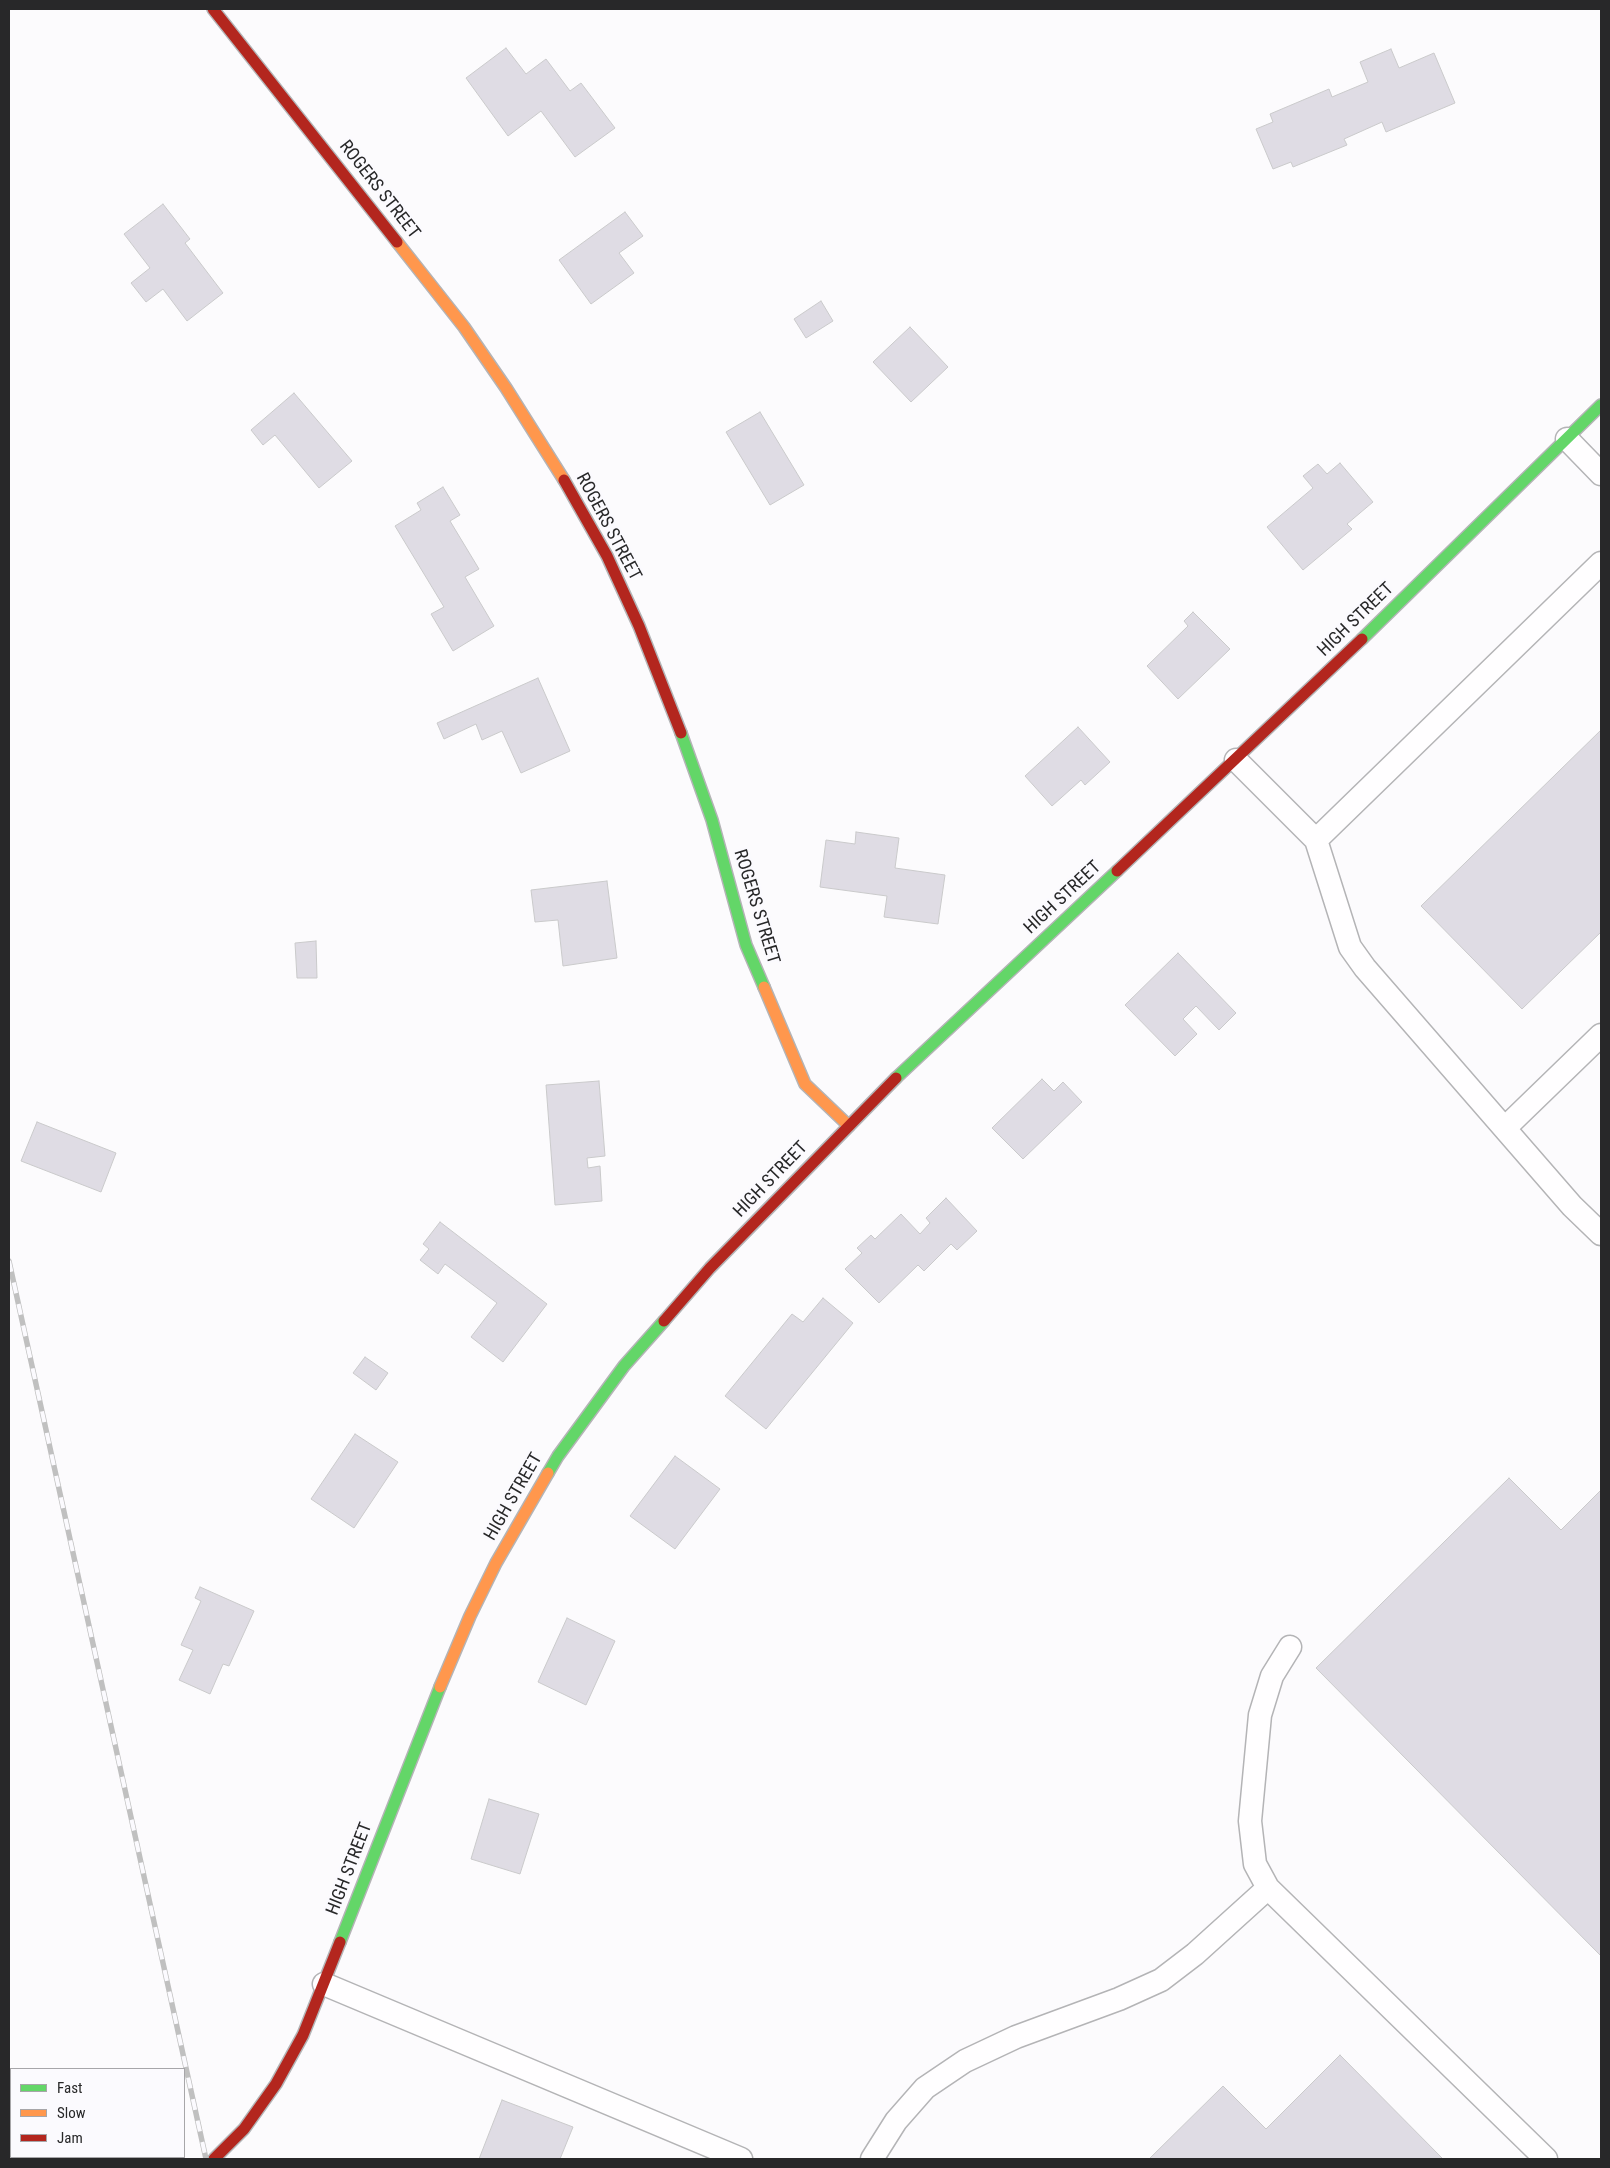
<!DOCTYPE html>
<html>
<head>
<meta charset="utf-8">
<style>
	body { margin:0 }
	#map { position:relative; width:1610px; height:2168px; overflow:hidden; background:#fcfbfd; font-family:"Roboto Condensed",sans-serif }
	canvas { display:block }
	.frame { position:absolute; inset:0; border:10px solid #282829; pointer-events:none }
	.legend { position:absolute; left:10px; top:2068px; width:175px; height:90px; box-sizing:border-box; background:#fbfafe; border:1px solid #a7a6a9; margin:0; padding:6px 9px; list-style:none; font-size:15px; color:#282829 }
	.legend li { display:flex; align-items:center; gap:10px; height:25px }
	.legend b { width:25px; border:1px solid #a7a6a9 }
</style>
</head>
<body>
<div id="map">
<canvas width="1610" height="2168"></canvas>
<div class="frame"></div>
<ul class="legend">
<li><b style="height:6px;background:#63d668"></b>Fast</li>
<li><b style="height:6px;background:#ff974d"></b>Slow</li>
<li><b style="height:6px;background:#b3261e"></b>Jam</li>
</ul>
</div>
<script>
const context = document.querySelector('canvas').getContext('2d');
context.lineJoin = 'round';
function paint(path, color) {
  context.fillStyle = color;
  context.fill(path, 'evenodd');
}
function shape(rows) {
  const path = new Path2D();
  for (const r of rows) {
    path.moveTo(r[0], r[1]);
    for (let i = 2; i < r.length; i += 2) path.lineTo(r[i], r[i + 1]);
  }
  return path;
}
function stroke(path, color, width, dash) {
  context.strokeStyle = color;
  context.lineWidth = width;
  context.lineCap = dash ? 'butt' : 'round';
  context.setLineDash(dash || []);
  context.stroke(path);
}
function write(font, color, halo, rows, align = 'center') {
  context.font = font + ' "Roboto Condensed",sans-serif';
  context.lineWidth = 5;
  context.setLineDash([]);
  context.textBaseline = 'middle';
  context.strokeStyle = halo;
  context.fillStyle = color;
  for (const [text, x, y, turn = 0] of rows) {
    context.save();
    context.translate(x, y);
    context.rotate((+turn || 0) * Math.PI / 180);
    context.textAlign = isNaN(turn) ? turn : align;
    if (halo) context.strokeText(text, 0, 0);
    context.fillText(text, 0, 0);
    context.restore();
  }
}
const building = shape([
	[506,48,526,74,546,59,570,91,581,83,615,128,575,157,541,111,508,136,466,78,506,48],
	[1391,49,1399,68,1434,53,1455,103,1386,132,1382,122,1344,139,1347,145,1293,167,1291,162,1273,169,1256,129,1273,122,1270,114,1329,89,1332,97,1368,82,1360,62,1391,49],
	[163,204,190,239,185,243,223,293,187,321,163,289,146,302,131,283,150,268,124,234,163,204],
	[625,212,643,236,619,253,634,273,591,304,559,260,625,212],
	[821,301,833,321,806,338,794,319,821,301],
	[910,327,948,367,911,402,873,362,910,327],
	[294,393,352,461,319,488,275,435,263,445,251,430,294,393],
	[760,412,804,485,770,505,726,432,760,412],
	[1340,463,1373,502,1347,524,1352,529,1303,570,1267,527,1313,488,1303,476,1318,464,1327,474,1340,463],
	[443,487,460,515,450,521,479,569,465,577,494,626,453,651,431,614,444,607,395,526,421,510,417,503,443,487],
	[1193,612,1230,649,1178,699,1147,666,1188,626,1184,621,1193,612],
	[538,678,570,751,521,773,502,731,482,740,476,724,444,739,437,723,538,678],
	[1078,727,1110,762,1085,785,1081,780,1052,806,1025,776,1078,727],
	[1601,730,1601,932,1522,1009,1421,906,1601,730],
	[856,832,899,838,895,868,945,875,938,924,884,917,887,896,820,887,826,840,855,844,856,832],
	[607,881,617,958,563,966,558,920,535,922,531,890,607,881],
	[316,941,317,978,297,978,295,943,316,941],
	[1178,953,1236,1013,1219,1030,1196,1006,1183,1019,1197,1034,1175,1056,1125,1005,1178,953],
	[1042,1079,1054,1091,1063,1082,1082,1102,1023,1159,992,1128,1042,1079],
	[599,1081,605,1156,587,1158,588,1168,600,1166,602,1201,555,1205,546,1085,599,1081],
	[37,1122,116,1153,101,1192,21,1161,37,1122],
	[946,1198,977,1231,957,1250,951,1244,924,1271,918,1265,879,1303,845,1269,862,1253,857,1248,871,1235,875,1239,901,1214,920,1234,930,1223,926,1218,946,1198],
	[440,1222,547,1304,503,1362,471,1337,497,1303,445,1264,438,1274,420,1260,429,1249,423,1244,440,1222],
	[823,1298,853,1323,766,1429,725,1396,792,1314,803,1322,823,1298],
	[365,1357,388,1373,376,1390,353,1373,365,1357],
	[355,1434,398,1462,354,1528,311,1499,355,1434],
	[675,1456,720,1489,675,1549,630,1516,675,1456],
	[1509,1478,1561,1530,1601,1490,1601,1956,1316,1668,1509,1478],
	[200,1587,254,1611,229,1666,223,1664,210,1694,179,1680,193,1650,181,1645,201,1601,195,1598,200,1587],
	[567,1618,615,1641,586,1705,538,1682,567,1618],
	[489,1799,539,1814,520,1874,471,1859,489,1799],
	[1340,2055,1443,2159,1149,2159,1223,2086,1266,2129,1340,2055],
	[502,2100,573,2127,560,2159,479,2159,502,2100]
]);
paint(building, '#dfdce4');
stroke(building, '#cacacb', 1);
const lane = shape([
	[1567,439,1601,474],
	[1236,760,1316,840,1601,563],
	[1316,840,1350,947,1365,968,1572,1206,1601,1234],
	[1505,1128,1601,1035],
	[1290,1647,1272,1676,1260,1715,1250,1821,1255,1864,1268,1888,1546,2159],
	[324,1984,741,2159],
	[872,2159,896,2121,925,2088,965,2061,1016,2037,1119,1999,1161,1980,1195,1954,1268,1888]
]);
const fast = shape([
	[1362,639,1601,405],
	[681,733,712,820,746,945,764,987],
	[896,1078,1117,871],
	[548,1473,558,1456,624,1366,664,1321],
	[340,1942,440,1687]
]);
const slow = shape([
	[397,242,464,327,506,388,564,480],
	[764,987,805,1084,849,1126],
	[440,1687,470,1616,496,1563,548,1473]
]);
const jam = shape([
	[213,9,397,242],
	[564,480,607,556,639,626,681,733],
	[1117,871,1362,639],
	[664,1321,710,1268,896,1078],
	[214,2159,244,2129,276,2084,303,2035,340,1942]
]);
stroke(lane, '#b4b4b6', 25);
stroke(fast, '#b4b4b6', 14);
stroke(slow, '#b4b4b6', 14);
stroke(jam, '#b4b4b6', 14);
stroke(lane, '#fffeff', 22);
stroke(fast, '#63d668', 11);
stroke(slow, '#ff974d', 11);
stroke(jam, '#b3261e', 11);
const rail = shape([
	[9,1261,206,2159]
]);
stroke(rail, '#c0c0c0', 5.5);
stroke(rail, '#fbfafe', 4, [11]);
write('18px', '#282829', '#fbfafe', [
	["ROGERS STREET",379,190,52],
	["ROGERS STREET",608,527,62],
	["HIGH STREET",1356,620,-44],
	["HIGH STREET",1063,898,-43],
	["ROGERS STREET",756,907,73],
	["HIGH STREET",771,1180,-46],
	["HIGH STREET",514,1497,-60],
	["HIGH STREET",350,1869,-69]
]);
</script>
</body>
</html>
